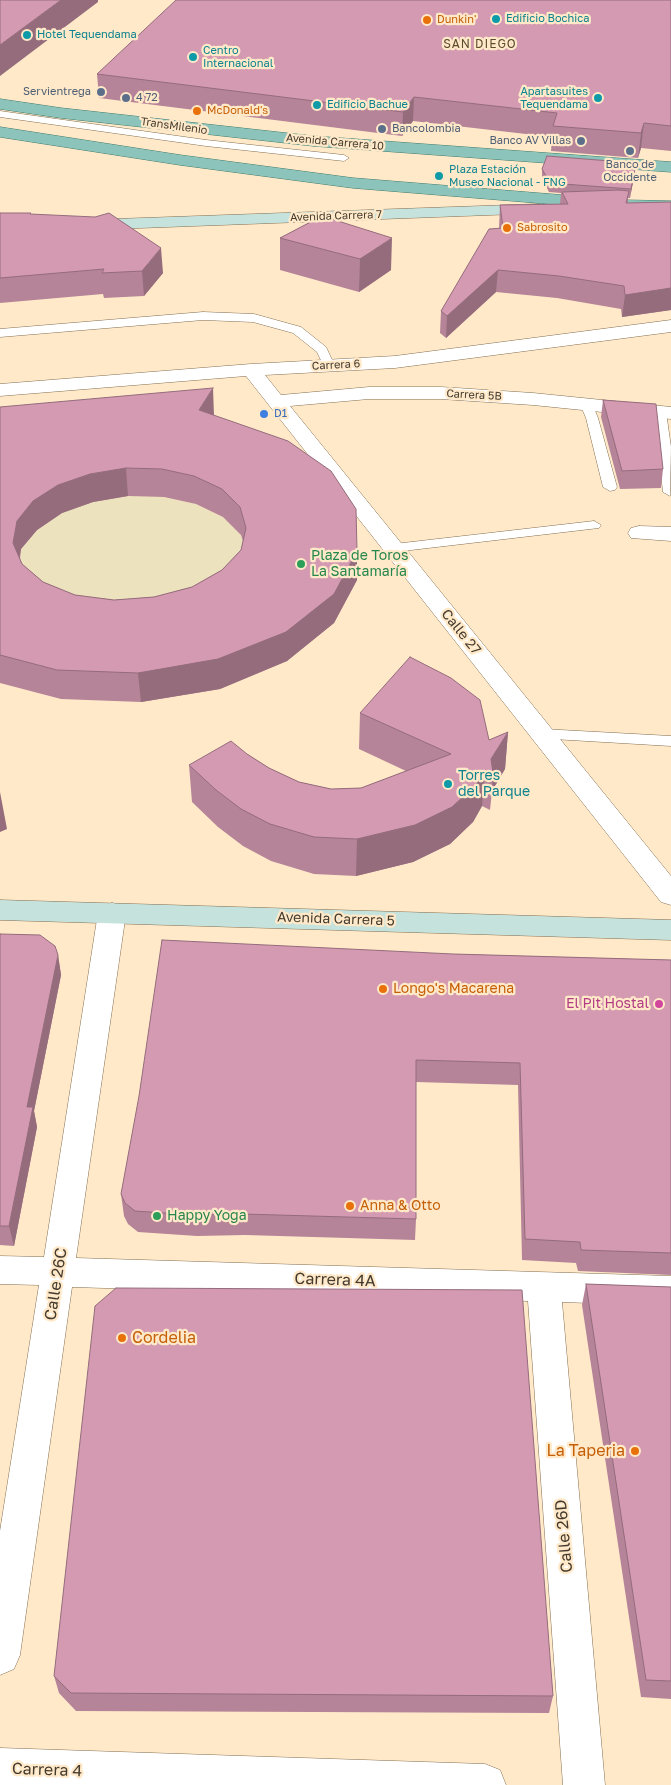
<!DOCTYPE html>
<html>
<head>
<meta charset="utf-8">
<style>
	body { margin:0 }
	canvas { display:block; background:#ffe9c9 }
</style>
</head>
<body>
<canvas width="671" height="1785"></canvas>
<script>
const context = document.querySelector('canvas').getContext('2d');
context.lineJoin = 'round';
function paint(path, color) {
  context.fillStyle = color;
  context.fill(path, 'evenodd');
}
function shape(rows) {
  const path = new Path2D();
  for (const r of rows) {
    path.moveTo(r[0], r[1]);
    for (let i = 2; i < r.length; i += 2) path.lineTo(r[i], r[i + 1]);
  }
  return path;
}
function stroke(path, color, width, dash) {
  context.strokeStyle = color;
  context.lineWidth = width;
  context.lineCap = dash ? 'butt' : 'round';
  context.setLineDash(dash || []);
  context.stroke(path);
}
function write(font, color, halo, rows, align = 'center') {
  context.font = font + ' "Golos Text",sans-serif';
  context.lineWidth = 4.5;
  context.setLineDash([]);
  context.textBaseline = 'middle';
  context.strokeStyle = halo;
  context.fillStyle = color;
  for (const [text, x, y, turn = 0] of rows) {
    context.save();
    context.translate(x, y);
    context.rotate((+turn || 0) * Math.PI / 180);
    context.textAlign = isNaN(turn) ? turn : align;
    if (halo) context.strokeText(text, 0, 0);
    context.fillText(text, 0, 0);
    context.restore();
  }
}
paint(shape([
	[128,496,164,497,196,504,223,517,241,535,248,556,117,629,17,571,21,549,37,530,62,513,93,502]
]), '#ece2bd');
const lane = shape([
	[0,111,206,140,344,155,349,158,344,161,206,146,0,117,0,111],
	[203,312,254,314,301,327,326,347,335,366,333,369,325,369,317,352,293,333,253,322,203,320,0,337,0,329,203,312],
	[586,400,591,401,598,418,617,487,615,490,610,491,603,487,586,418,580,404,586,400],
	[660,408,666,412,671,447,670,496,663,492,654,412,660,408],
	[594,521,601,525,599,528,394,552,389,551,387,548,389,545,394,544,594,521],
	[542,729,671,736,671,746,536,738,534,734,536,730,542,729]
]);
const street = shape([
	[671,320,671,332,395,368,265,375,281,395,369,387,441,387,533,393,671,407,671,419,533,405,441,399,369,399,290,406,671,876,671,905,661,902,246,376,0,396,0,384,251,364,395,356,671,320],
	[639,526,671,527,671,541,631,538,628,533,631,528,639,526],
	[112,903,122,906,126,913,76,1258,671,1276,671,1306,562,1302,605,1785,563,1785,528,1301,72,1287,20,1655,14,1669,0,1675,0,1531,39,1285,0,1284,0,1256,44,1257,98,913,102,906,112,903],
	[0,1748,485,1764,500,1770,506,1785,0,1785,0,1748]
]);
const secondary = shape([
	[538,204,544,205,547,209,544,213,86,230,80,229,77,225,80,221,86,220,538,204],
	[0,900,671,920,671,940,0,920,0,900]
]);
const primary = shape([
	[0,99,61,108,313,136,671,162,671,172,313,146,61,118,0,109,0,99],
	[0,127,180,155,353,178,624,200,671,201,671,211,624,210,353,188,180,165,0,137,0,127]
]);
stroke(lane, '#837053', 1);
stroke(street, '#837053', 1);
stroke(secondary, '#837053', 1);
stroke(primary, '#417b6c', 1);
paint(lane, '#fff');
paint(street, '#fff');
paint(secondary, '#c5e2dd');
paint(primary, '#8cc4bb');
paint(shape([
	[671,0,671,151,641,148,638,158,551,151,552,137,413,121,402,136,99,98,97,74],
	[636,163,635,171,630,198,628,198,628,203,671,202,671,310,622,317,621,309,557,298,496,292,446,338,440,333,441,311,499,228,500,205,560,204,561,193,549,192,542,178,542,169],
	[0,213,32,215,163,273,144,296,104,298,103,294,0,303],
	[322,216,391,270,359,292,280,270,280,238],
	[603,400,663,469,661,488,620,489,601,417],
	[0,407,214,416,357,580,334,623,287,661,220,689,141,702,61,699,0,683],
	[128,496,164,497,196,504,223,517,241,535,243,541,241,550,222,570,192,587,154,597,114,600,75,595,43,582,22,564,20,559,21,549,37,530,62,513,93,502],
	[360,713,489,740,508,732,505,769,492,791,490,810,482,806,473,822,450,844,413,862,356,876,314,874,271,861,243,846,218,827,192,802,189,765,247,754,269,768,299,782,331,789,361,788,406,771,359,749],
	[0,934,58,955,61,975,34,1111,37,1127,14,1246,0,1245],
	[453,954,671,960,671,1275,578,1271,576,1263,522,1260,518,1085,416,1082,416,1219,415,1240,245,1235,197,1236,138,1232,128,1224,124,1216,121,1194],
	[586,1284,671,1287,671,1699,641,1697,582,1305],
	[54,1676,553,1696,549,1713,76,1711,59,1693]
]), '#b68498');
paint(shape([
	[61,0,98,0,98,2,0,76,0,45],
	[414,97,413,121,402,136,403,112],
	[644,123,641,148,638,158,641,133],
	[636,163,635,171,630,198,631,189],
	[392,238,391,270,359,292,360,259],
	[161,248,163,273,144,296,142,271],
	[498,270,496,292,446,338,447,316],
	[671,288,671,310,622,317,625,295],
	[213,388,214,416,199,410],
	[126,468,128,496,93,502,62,513,37,530,21,549,17,571,13,543,17,521,33,501,58,485,90,474],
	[357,551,357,580,334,623,287,661,220,689,141,702,138,673],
	[508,732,505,769,492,791,493,773,491,759],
	[485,770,482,806,473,822,450,844,413,862,356,876,357,839],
	[0,792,7,829,0,832],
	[58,955,61,975,34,1111,37,1127,14,1246,9,1226,27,1107]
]), '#946c7c');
const building = shape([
	[0,0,61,0,0,45,0,0],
	[176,0,671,0,671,126,644,123,641,133,553,126,557,113,414,97,403,112,97,74,176,0],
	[547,156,636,163,631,189,550,183,542,169,547,156],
	[619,190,629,191,626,203,671,202,671,288,625,295,624,286,559,276,498,270,447,316,441,311,489,229,503,228,500,205,568,204,562,192,619,190],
	[0,213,31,213,30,214,95,217,109,213,161,248,142,271,102,273,104,269,0,278,0,213],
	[322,216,392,238,360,259,280,238,322,216],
	[213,388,199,410,288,441,331,471,356,509,357,551,334,594,286,632,218,659,138,673,57,670,0,655,0,407,213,388],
	[126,468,162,469,194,476,222,489,240,507,246,528,241,550,222,570,192,587,154,597,114,600,75,595,43,582,22,564,13,543,17,521,33,501,58,485,90,474,126,468],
	[603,400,656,404,663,469,622,471,603,400],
	[410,657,451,678,480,700,489,740,508,732,491,759,493,773,485,770,476,785,452,807,415,825,357,839,314,837,270,824,241,809,216,790,189,765,231,741,247,754,269,768,299,782,331,789,361,788,451,754,360,713,410,657],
	[0,934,40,935,55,946,58,955,27,1107,33,1107,9,1226,0,1226,0,934],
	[162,940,453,954,671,960,671,1253,581,1250,580,1242,525,1239,520,1063,416,1060,416,1219,243,1214,195,1215,135,1211,125,1203,121,1194,139,1096,162,940],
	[586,1284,671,1287,671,1681,646,1680,586,1284],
	[116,1288,522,1290,553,1696,71,1693,54,1676,95,1306,116,1288]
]);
paint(building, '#d49ab1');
stroke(building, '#946c7c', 1);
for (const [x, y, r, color] of [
	[496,19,5,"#0f9aa8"],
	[427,20,5,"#e8710a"],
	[27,35,5,"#0f9aa8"],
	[193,57,5,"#0f9aa8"],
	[101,92,5,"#5c6f8a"],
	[126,98,5,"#5c6f8a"],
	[598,98,5,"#0f9aa8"],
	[317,105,5,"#0f9aa8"],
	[197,111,5,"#e8710a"],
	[382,129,5,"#5c6f8a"],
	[581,141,5,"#5c6f8a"],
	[630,151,5,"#5c6f8a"],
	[439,176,5,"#0f9aa8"],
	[507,228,5,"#e8710a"],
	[264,414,5,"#3f7fe0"],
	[301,564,5,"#2e9e5b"],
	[448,784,5,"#0f9aa8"],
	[383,989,5,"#e8710a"],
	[659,1004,5,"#d1479c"],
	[350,1206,5,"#e8710a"],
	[157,1216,5,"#2e9e5b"],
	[122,1338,5,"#e8710a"],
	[635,1451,5,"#e8710a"]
]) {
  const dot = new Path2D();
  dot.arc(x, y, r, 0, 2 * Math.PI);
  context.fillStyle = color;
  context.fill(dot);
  stroke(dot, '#ffe9c9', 2);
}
write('11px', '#0d838f', '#ffe9c9', [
	["Edificio Bochica",506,19],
	["Hotel Tequendama",37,35],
	["Centro",203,51],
	["Internacional",203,64],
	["Apartasuites",588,92,"right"],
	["Tequendama",588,105,"right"],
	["Edificio Bachue",327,105],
	["Plaza Estación",449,170],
	["Museo Nacional - FNG",449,183]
], 'left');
write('11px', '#c56008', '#ffe9c9', [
	["Dunkin'",437,20],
	["McDonald's",207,111],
	["Sabrosito",517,228]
], 'left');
write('11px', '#4e5e75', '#ffe9c9', [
	["Servientrega",91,92],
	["4 72",136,98,"left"],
	["Bancolombia",392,129,"left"],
	["Banco AV Villas",571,141],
	["Banco de",630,165,"center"],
	["Occidente",630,178,"center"]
], 'right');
write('11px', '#443b2e', '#ffe9c9', [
	["TransMilenio",174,126,8],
	["Avenida Carrera 10",335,142,5],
	["Avenida Carrera 7",336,216,-2],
	["Carrera 6",336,365,-3],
	["Carrera 5B",474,395,3]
]);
write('11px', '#366cbe', '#ffe9c9', [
	["D1",274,414]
], 'left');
context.letterSpacing = '1px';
write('12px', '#5e4c30', '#ffe9c9', [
	["SAN DIEGO",480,44]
]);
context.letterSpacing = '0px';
write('14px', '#27864d', '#ffe9c9', [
	["Plaza de Toros",311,556],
	["La Santamaría",311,572],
	["Happy Yoga",167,1216]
], 'left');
write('14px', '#443b2e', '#ffe9c9', [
	["Calle 27",461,632,51],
	["Avenida Carrera 5",336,919,2]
]);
write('14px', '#0d838f', '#ffe9c9', [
	["Torres",458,776],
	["del Parque",458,792]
], 'left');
write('14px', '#c56008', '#ffe9c9', [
	["Longo's Macarena",393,989],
	["Anna & Otto",360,1206]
], 'left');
write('14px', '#b23c85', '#ffe9c9', [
	["El Pit Hostal",649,1004]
], 'right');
write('16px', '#443b2e', '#ffe9c9', [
	["Carrera 4A",335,1280,2],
	["Calle 26C",56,1284,-81],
	["Calle 26D",564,1536,-95],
	["Carrera 4",47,1770,2]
]);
write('16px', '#c56008', '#ffe9c9', [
	["Cordelia",132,1338],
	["La Taperia",625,1451,"right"]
], 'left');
</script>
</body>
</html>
